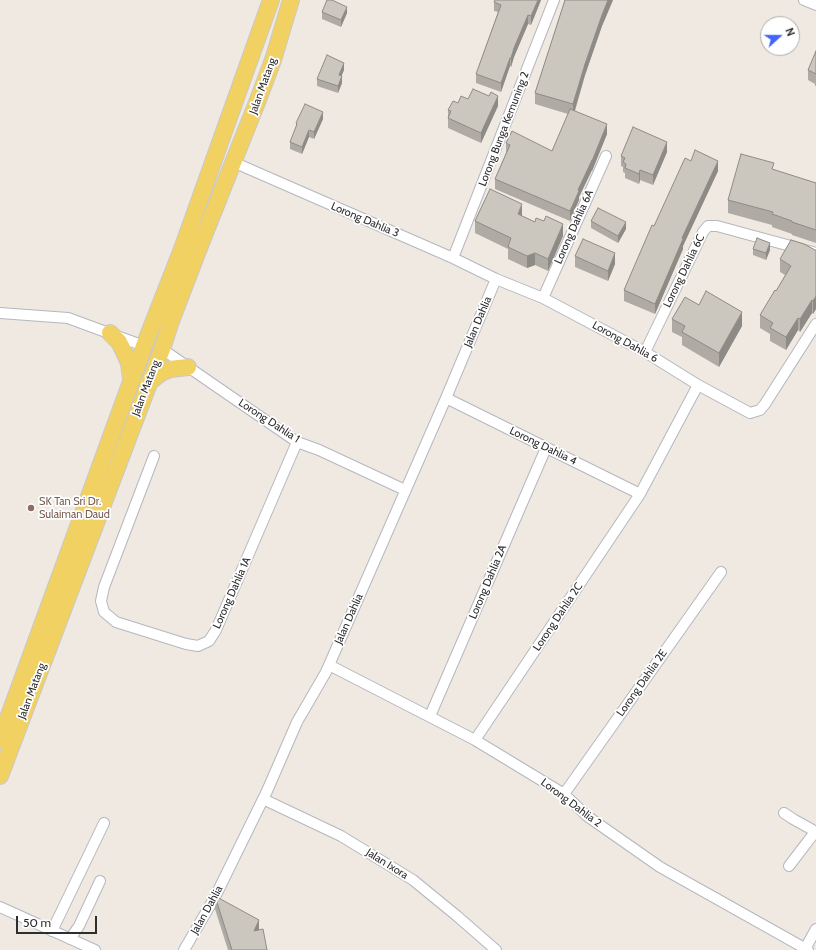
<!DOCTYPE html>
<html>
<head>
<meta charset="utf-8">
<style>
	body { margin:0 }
	#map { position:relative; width:816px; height:950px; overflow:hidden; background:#efe9e1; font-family:Cabin,sans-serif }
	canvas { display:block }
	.north { position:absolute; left:760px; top:16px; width:40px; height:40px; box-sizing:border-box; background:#fff; border:1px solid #ababab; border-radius:50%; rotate:69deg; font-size:11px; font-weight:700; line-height:16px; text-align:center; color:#2e2e2e }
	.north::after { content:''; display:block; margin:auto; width:14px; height:18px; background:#4264fb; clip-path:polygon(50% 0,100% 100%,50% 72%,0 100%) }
	.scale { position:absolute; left:16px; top:916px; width:81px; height:18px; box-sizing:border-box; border:2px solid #2e2e2e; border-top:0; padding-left:5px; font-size:12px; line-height:14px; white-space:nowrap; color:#2e2e2e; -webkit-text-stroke:3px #fff; paint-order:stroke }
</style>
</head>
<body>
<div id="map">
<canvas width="816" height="950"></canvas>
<div class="north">N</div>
<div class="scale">50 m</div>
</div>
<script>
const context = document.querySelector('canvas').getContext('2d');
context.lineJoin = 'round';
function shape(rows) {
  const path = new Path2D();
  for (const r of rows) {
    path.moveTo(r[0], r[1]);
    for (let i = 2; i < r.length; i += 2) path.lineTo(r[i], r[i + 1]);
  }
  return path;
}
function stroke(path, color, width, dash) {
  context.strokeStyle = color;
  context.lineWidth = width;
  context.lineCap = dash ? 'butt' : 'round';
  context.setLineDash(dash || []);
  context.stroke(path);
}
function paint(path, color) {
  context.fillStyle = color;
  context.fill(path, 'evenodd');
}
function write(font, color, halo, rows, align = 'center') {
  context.font = font + ' Cabin,sans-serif';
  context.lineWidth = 3.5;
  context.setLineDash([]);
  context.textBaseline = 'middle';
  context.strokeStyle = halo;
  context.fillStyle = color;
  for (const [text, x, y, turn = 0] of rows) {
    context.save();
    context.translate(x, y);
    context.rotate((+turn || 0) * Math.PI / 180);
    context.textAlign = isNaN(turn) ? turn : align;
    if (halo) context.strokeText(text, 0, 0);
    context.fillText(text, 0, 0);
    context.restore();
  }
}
const street = shape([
	[804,0,816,5],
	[233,162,453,258,496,279,543,298,645,352,698,385,750,413,760,410,765,404,816,324],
	[453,258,554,0],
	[543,298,606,156],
	[0,313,68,318,144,346],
	[162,349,297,442,319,450,405,490],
	[645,352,703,232,708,226,717,226,816,253],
	[446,398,640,494],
	[154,456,104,587,101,601,104,612,116,622,186,644,198,646,209,641,216,630,297,442],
	[329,665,475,740,564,794,587,816,660,867,808,950],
	[430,716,546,448],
	[475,740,640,494,698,385],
	[564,794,721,572],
	[263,799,341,836,413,880,457,916,496,950],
	[784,813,793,819,811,829,816,833],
	[789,866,815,832],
	[0,907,95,950],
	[52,931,104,823],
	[70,939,79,926,100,881],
	[805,949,816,929],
	[184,950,215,897,267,791,297,722,326,672,446,398,496,279]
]);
const primary = shape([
	[110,333,119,342,124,352,129,363,131,379],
	[148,383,161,373,170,369,188,367],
	[0,740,144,346,182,249,271,0],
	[0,776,162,349,171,321,201,243,258,100,273,60,291,0]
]);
stroke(street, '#b4b7c1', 12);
stroke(primary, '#c9c9c9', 18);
stroke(street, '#fff', 10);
stroke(primary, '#f2d163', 16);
paint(shape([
	[495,0,541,0,531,25,528,24,514,57,511,67,510,66,501,92,476,83,476,74,498,12,494,11,494,2],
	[565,0,613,0,602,26,585,75,575,111,607,134,592,171,592,170,579,197,579,200,570,221,495,189,495,179,506,153,506,143,552,151,568,114,535,104,535,93],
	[322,12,347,13,341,27,322,19],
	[816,51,816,86,815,86,815,84,808,80,808,70],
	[344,70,341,76,342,83,338,93,317,86,317,79],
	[468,99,498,106,481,143,448,128,448,110,458,103],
	[323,119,314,139,309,137,302,154,290,149,290,142,296,128,296,123],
	[667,152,653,185,640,180,639,184,625,178,625,173,623,172,623,167,621,166,621,156],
	[691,161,718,171,683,246,683,249,655,314,624,301,624,290,654,226],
	[774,170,816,183,816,243,792,235,792,234,772,227,772,225,728,213,728,200],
	[522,216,563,236,548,271,535,265,527,268,508,259,508,249,475,233,475,221],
	[591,221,626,229,618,243,591,228],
	[753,249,770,250,766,260,753,255],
	[815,250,816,250,816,309,813,314,812,313,800,332,798,330,786,350,770,341,770,334,760,328,760,315,776,291,785,275,780,272,780,259],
	[575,256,615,264,608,281,575,267],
	[699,305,742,326,719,367,682,345,682,337,672,332,672,319],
	[215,896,259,930,267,950,228,950,215,909]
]), '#afaba4');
paint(shape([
	[538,0,541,0,531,25,531,16],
	[608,0,613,0,602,26,585,75,573,116,573,104,585,64,602,15],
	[347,7,347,13,341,27,341,20],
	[528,15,528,24,514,57,511,67,511,58,514,48],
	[510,58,510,66,501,92,501,83],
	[344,63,344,70,339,82,339,75],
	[342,76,342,83,338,93,338,86],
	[498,96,498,106,481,143,481,133],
	[323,112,323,119,314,139,314,132],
	[607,124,607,134,592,171,592,161],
	[309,130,309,137,302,154,302,147],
	[667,142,667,152,653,185,653,175],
	[592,160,592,170,579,197,579,200,570,221,570,211,578,190],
	[718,161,718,171,683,246,683,249,655,314,655,304,682,238],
	[640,170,640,180,639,184,639,174],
	[522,204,522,217,518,214],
	[626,222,626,229,618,243,618,236],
	[563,224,563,236,548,271,548,259],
	[770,243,770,250,766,260,766,253],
	[535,253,535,265,527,268,527,256],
	[615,253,615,264,608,281,608,271],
	[816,296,816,309,813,314,813,301],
	[812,300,812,313,800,332,800,319],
	[742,312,742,326,719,367,719,353],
	[798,318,798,330,786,350,786,337],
	[259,920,259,933,254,931]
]), '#8e8b86');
const building = shape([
	[327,0,332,0,347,7,341,20,322,12,327,0],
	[495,0,538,0,531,16,528,15,514,48,511,58,510,58,501,83,476,74,501,5,494,2,495,0],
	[565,0,608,0,602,15,585,64,573,104,535,93,565,0],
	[816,51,816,74,808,70,816,51],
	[327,55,344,63,339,75,342,76,338,86,317,79,327,55],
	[473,89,489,96,491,92,498,96,481,133,448,118,451,111,448,110,453,101,458,103,461,96,468,99,473,89],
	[305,104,323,112,314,132,309,130,302,147,290,142,297,124,296,123,305,104],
	[570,109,607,124,592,161,592,160,578,190,579,191,570,211,495,179,510,145,506,143,512,131,552,151,570,109],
	[633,127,667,142,653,175,640,170,639,174,625,168,626,164,623,162,625,158,621,156,633,127],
	[695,150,718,161,682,238,683,239,655,304,624,290,652,225,654,226,685,158,691,161,695,150],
	[741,154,774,163,772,169,816,183,816,230,792,222,792,221,772,214,773,212,728,200,741,154],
	[490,189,522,204,518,214,535,222,536,218,544,221,546,216,563,224,548,259,535,253,527,256,508,247,511,238,475,221,490,189],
	[598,208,626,222,618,236,591,221,598,208],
	[757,238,770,243,766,253,753,249,757,238],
	[583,239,615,253,608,271,575,256,583,239],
	[791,240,804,244,815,250,816,250,816,296,813,301,812,300,800,319,798,318,786,337,770,328,773,323,760,315,775,290,776,291,791,266,780,259,791,240],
	[706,291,742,312,719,353,682,332,685,326,672,319,685,297,699,305,706,291],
	[215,896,259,920,254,931,263,929,267,950,232,950,215,896]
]);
paint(building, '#cbc7bf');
stroke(building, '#8e8b86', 1);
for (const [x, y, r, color] of [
	[31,508,4,"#8d6e63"]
]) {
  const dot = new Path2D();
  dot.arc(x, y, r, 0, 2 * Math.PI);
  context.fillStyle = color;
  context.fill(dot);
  stroke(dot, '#fff', 1.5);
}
write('11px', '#2e2e2e', '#fff', [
	["Jalan Matang",263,86,-70],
	["Lorong Bunga Kemuning 2",504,129,-69],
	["Lorong Dahlia 3",365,220,23],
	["Lorong Dahlia 6A",574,227,-66],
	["Lorong Dahlia 6C",684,271,-64],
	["Jalan Dahlia",478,322,-67],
	["Lorong Dahlia 6",625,342,29],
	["Jalan Matang",146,388,-69],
	["Lorong Dahlia 1",269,421,33],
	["Lorong Dahlia 4",543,446,26],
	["Lorong Dahlia 2A",488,582,-67],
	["Lorong Dahlia 1A",232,593,-66],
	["Lorong Dahlia 2C",558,617,-56],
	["Jalan Dahlia",349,619,-66],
	["Lorong Dahlia 2E",642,683,-55],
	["Jalan Matang",32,691,-69],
	["Lorong Dahlia 2",571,803,37],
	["Jalan Ixora",387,864,32],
	["Jalan Dahlia",207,910,-61]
]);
write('11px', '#785e54', '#fff', [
	["SK Tan Sri Dr.",39,502],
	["Sulaiman Daud",39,515]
], 'left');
</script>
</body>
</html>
